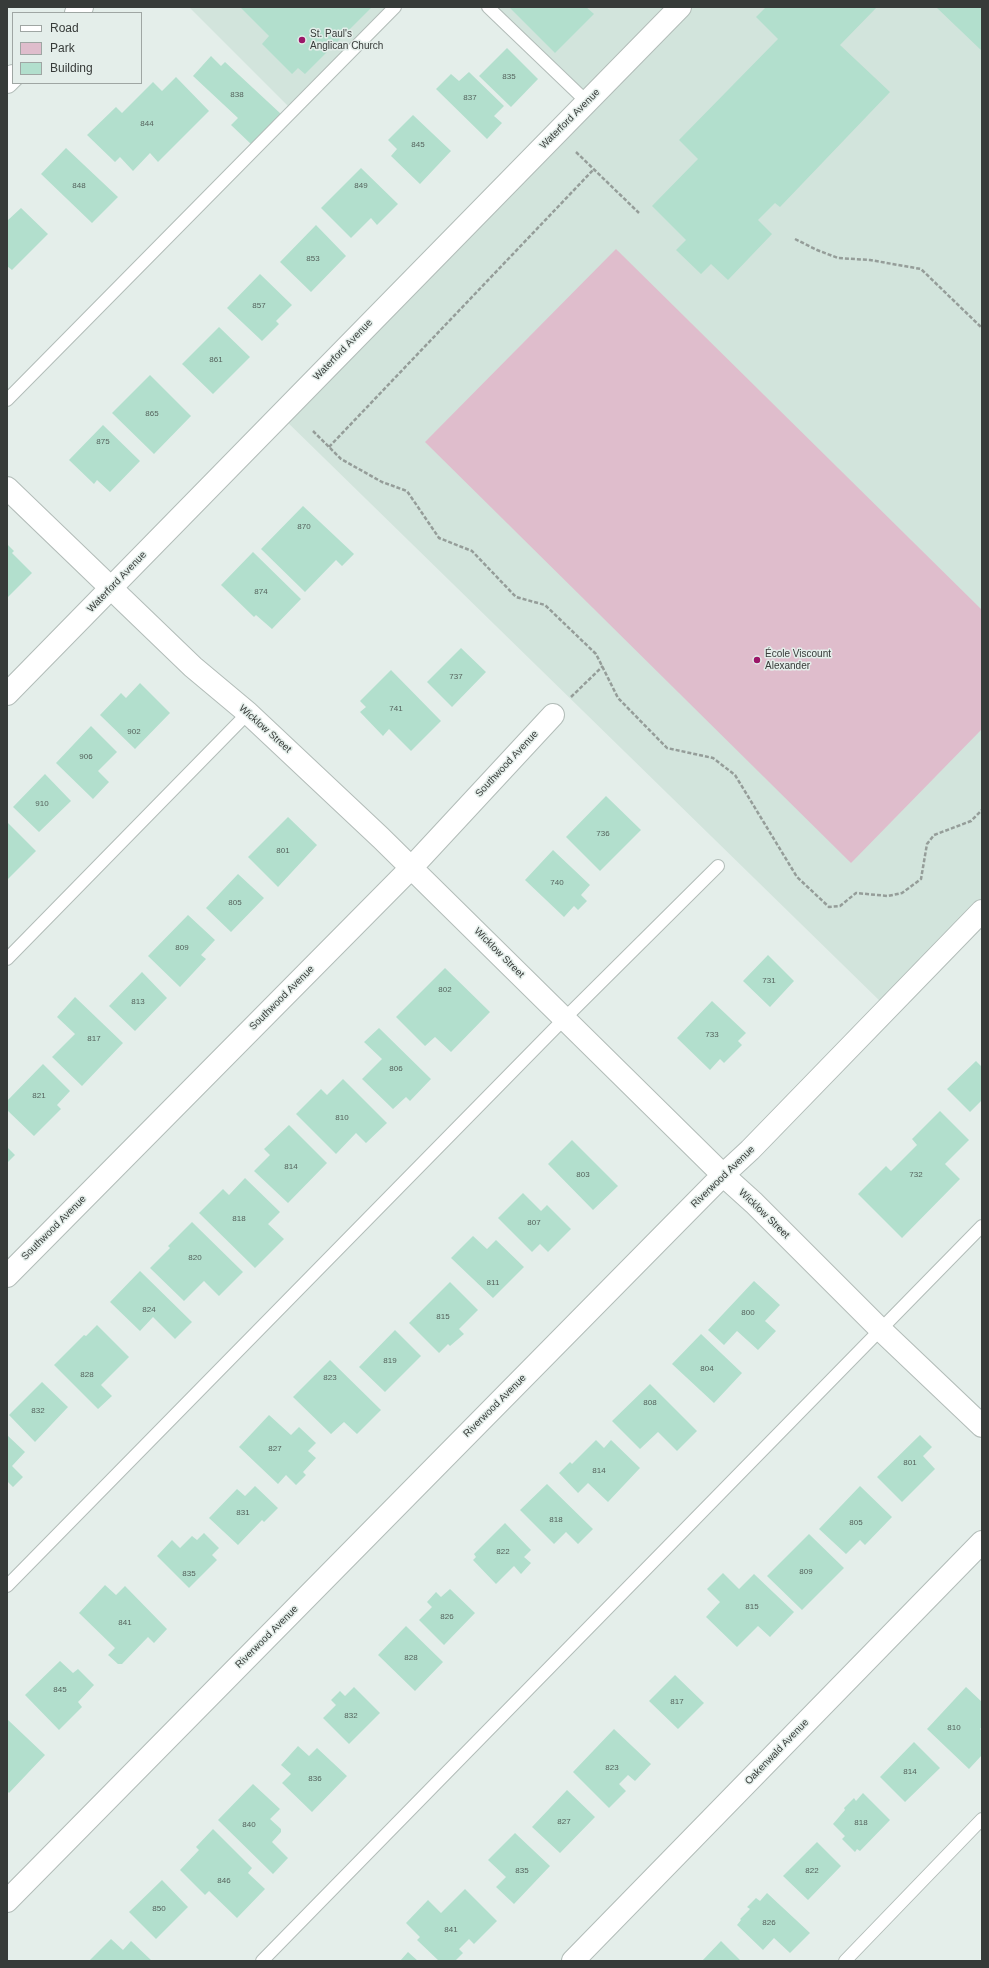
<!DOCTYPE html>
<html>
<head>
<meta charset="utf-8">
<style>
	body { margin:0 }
	#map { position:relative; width:989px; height:1968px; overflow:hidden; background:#e4eeea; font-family:Arial,sans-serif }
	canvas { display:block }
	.frame { position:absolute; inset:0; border:8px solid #373b39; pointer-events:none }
	.legend { position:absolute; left:12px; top:12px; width:130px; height:72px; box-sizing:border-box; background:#e4eeea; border:1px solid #9fa6a3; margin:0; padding:5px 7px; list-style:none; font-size:12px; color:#373b39 }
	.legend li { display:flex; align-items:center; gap:8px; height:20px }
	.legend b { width:20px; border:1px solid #9fa6a3 }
</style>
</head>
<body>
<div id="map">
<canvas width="989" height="1968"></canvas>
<div class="frame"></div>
<ul class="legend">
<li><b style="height:5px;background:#fff"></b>Road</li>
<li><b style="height:11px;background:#dfbdcc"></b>Park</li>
<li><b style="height:11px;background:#b2dfcd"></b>Building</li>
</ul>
</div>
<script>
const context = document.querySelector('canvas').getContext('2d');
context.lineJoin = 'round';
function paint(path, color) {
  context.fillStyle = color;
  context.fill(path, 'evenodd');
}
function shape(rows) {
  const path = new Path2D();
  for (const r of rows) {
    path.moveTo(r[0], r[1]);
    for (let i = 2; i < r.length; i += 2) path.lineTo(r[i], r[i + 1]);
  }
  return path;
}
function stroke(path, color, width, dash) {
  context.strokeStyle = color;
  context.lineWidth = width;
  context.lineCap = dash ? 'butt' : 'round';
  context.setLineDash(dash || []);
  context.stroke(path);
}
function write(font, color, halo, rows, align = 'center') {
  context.font = font + ' Arial,sans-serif';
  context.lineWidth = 3;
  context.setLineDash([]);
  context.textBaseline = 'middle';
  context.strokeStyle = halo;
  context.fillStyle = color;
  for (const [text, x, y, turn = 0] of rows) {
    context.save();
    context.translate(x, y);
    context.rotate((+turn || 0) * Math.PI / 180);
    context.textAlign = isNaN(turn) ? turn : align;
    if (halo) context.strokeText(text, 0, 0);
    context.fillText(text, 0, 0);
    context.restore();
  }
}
paint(shape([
	[189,7,395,7,293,111],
	[488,7,982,7,982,905,884,1005,280,415,587,102]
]), '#d2e4dc');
paint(shape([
	[616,249,982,610,982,729,851,863,425,442]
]), '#dfbdcc');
paint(shape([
	[240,7,372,7,305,74,298,68,292,74,262,44,269,36],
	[509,7,586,7,594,14,555,53],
	[766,7,877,7,840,45,890,92,780,207,775,203,758,220,772,234,728,280,711,264,701,274,676,250,686,240,652,206,698,159,679,140,778,39,756,17],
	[936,7,982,7,982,51],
	[507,48,538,79,511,107,479,76],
	[211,56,221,66,225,62,281,114,252,145,231,125,238,118,193,76],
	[469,72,504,106,494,116,502,123,487,139,436,89,451,74,459,81],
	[176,77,209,111,158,162,150,153,133,171,120,157,115,162,87,135,116,107,122,113,153,82,162,91],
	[413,115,451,151,420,184,391,156,397,149,388,140],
	[66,148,118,197,92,223,41,174],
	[361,168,398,204,377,225,371,218,351,238,321,208],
	[21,208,48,234,12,270,7,266,7,221],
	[316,225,346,256,311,292,280,262],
	[260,274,292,305,276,321,279,324,262,341,227,308],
	[219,327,250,357,213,394,182,364],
	[150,375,191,416,154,454,112,413],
	[103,425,140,461,110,492,97,480,94,484,69,460],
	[303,506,354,554,342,566,336,560,305,592,261,549],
	[7,544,14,551,12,553,32,573,7,598],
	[253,552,301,599,272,629,256,615,254,617,221,585],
	[461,648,486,672,452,707,427,682],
	[391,670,441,721,411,751,389,729,383,736,360,712,366,707,360,701],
	[140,683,170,713,135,749,100,715,121,693,126,698],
	[91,726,117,752,98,771,109,782,93,799,56,763],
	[45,774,71,801,39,832,13,807],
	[606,796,641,830,600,871,566,837],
	[288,817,317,845,278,887,248,857],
	[7,822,36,851,7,880],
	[553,850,590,885,581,895,587,901,578,910,574,906,564,917,525,880],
	[238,874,264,898,231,932,206,908],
	[188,915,215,940,201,955,206,959,180,987,148,956],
	[768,955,794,981,770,1007,743,981],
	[445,968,490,1012,451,1052,435,1037,425,1046,396,1017],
	[142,972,167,998,135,1031,109,1006],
	[75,997,123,1043,82,1086,52,1057,75,1034,57,1017],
	[712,1001,746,1033,738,1041,742,1045,724,1063,720,1059,710,1070,677,1038],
	[379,1028,431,1079,410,1101,406,1097,393,1109,362,1079,382,1059,364,1042],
	[976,1061,982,1067,982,1100,970,1112,947,1089],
	[43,1064,70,1091,57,1105,61,1109,34,1136,7,1110,7,1101],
	[343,1079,387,1123,366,1143,356,1133,336,1154,296,1114,321,1089,327,1095],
	[940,1111,969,1140,945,1164,960,1179,902,1238,858,1194,886,1166,891,1171,917,1145,912,1139],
	[289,1125,327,1163,288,1203,254,1171,270,1155,264,1149],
	[572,1140,618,1186,593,1210,548,1164],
	[7,1147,15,1155,7,1163],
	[245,1178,280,1212,268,1224,284,1239,255,1268,199,1213,223,1189,229,1195],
	[523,1193,541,1211,547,1205,571,1229,548,1252,540,1244,532,1252,498,1218],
	[192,1222,243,1272,219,1296,204,1281,184,1301,150,1268,170,1248,168,1246],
	[473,1236,487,1249,496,1240,524,1267,493,1298,451,1258],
	[140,1271,192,1322,175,1339,153,1317,140,1331,110,1302],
	[754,1281,780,1305,765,1321,776,1331,758,1350,737,1331,724,1345,708,1330],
	[450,1282,478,1310,459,1329,464,1334,450,1346,448,1344,439,1353,409,1323],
	[97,1325,129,1357,101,1385,112,1396,98,1409,54,1365,84,1335,86,1336],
	[395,1330,421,1356,385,1392,359,1367],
	[701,1334,742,1373,714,1403,672,1364],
	[330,1360,381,1410,357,1434,344,1422,331,1434,293,1397],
	[42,1382,68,1407,35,1442,9,1415],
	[650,1384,697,1431,677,1451,658,1432,640,1449,612,1421],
	[269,1415,291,1435,299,1427,316,1443,308,1451,316,1458,303,1472,306,1475,296,1485,286,1475,278,1484,239,1447],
	[7,1435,25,1452,12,1466,23,1477,13,1487,7,1481],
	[920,1435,932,1447,923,1456,935,1469,902,1502,877,1477],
	[596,1440,604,1448,611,1440,640,1468,608,1502,588,1483,578,1493,559,1473,570,1462,572,1464],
	[547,1484,593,1529,578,1544,566,1532,554,1544,520,1510],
	[255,1486,278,1508,264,1522,262,1520,238,1545,209,1518,237,1489,245,1496],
	[860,1486,892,1517,865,1545,860,1540,846,1554,819,1529],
	[505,1523,531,1550,524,1557,531,1563,521,1574,514,1566,496,1584,473,1560,476,1557,474,1554],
	[204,1533,219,1548,212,1555,217,1560,189,1588,157,1556,172,1540,180,1548,192,1536,197,1540],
	[809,1534,844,1568,802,1610,767,1576],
	[723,1573,739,1589,754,1574,794,1612,770,1637,758,1626,737,1647,706,1617,720,1602,707,1589],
	[105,1585,116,1595,125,1586,167,1629,154,1643,148,1637,122,1664,118,1664,108,1655,115,1648,79,1613],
	[450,1589,475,1613,444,1645,419,1620,432,1607,427,1602,436,1592,441,1597],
	[406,1626,443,1662,415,1691,378,1655],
	[60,1661,73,1673,78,1669,94,1685,78,1702,82,1707,59,1730,25,1695],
	[675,1675,704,1703,678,1729,649,1701],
	[354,1687,380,1713,349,1744,323,1718,336,1705,331,1700,340,1691,345,1696],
	[966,1687,982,1702,982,1727,980,1729,982,1731,982,1755,969,1769,927,1729],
	[7,1719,45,1755,9,1793,7,1791],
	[614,1729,651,1764,635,1781,628,1775,619,1784,626,1791,609,1808,573,1772],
	[914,1742,940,1768,905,1802,880,1777],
	[298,1746,309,1756,317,1748,347,1776,312,1812,282,1783,291,1774,281,1765],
	[253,1784,280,1809,270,1819,281,1829,281,1832,272,1842,288,1858,273,1874,218,1820],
	[567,1790,595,1817,560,1853,532,1827],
	[863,1793,890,1820,860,1851,857,1849,855,1852,842,1839,845,1836,833,1824,845,1810,844,1808,854,1798,856,1801],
	[213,1829,252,1868,248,1873,265,1889,237,1918,209,1891,205,1895,180,1870,199,1850,196,1847],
	[515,1833,550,1866,514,1904,496,1887,506,1877,488,1860],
	[817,1842,841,1866,808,1900,783,1876],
	[162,1880,188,1907,156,1939,129,1912],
	[465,1889,497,1921,474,1944,469,1939,459,1949,463,1953,455,1961,439,1961,417,1940,420,1937,406,1923,428,1900,441,1913],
	[767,1893,810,1933,790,1953,774,1938,763,1950,737,1925,741,1920,740,1919,750,1909,747,1907,756,1898,760,1901],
	[111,1939,123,1950,131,1941,152,1961,89,1961],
	[721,1941,741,1961,702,1961],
	[408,1952,418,1961,400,1961]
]), '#b2dfcd');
const service = shape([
	[488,7,587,102],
	[7,400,395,7],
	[7,959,248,713],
	[7,1586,565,1018,718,866],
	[262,1961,982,1226],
	[845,1961,982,1819]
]);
const minor = shape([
	[76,13,82,7],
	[7,82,13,76],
	[7,488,193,667,248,713,381,838,723,1175,754,1203,881,1330,982,1426],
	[7,694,680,7],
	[7,1276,412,867,553,715],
	[7,1901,723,1175,750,1150,982,911]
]);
const tertiary = shape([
	[573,1961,982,1542]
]);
stroke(service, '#b2bcb8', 14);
stroke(minor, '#b2bcb8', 24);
stroke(tertiary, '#b2bcb8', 24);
stroke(shape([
	[576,152,639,213],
	[795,239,817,250,838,258,870,260,921,269,982,328],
	[313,431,341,459,382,482,407,491,439,538,472,551,516,597,545,605,596,654,618,698,667,748,713,758,735,775,797,877,829,907,840,906,856,893,888,896,902,893,921,879,927,844,934,835,971,821,982,810],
	[329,447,594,169],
	[571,697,603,666]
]), '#959d99', 2.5, [4, 2]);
stroke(service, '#fff', 12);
stroke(minor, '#fff', 22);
stroke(tertiary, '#fff', 22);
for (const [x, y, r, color] of [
	[302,40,4,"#9b1668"],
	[757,660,4,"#9b1668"]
]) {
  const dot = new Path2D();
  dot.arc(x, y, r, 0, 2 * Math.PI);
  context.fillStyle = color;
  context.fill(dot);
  stroke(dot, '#e4eeea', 1.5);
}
write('8px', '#56645e', null, [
	["835",509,77],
	["838",237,95],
	["837",470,98],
	["844",147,124],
	["845",418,145],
	["848",79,186],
	["849",361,186],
	["853",313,259],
	["857",259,306],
	["861",216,360],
	["865",152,414],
	["875",103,442],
	["870",304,527],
	["874",261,592],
	["737",456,677],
	["741",396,709],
	["902",134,732],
	["906",86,757],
	["910",42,804],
	["736",603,834],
	["801",283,851],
	["740",557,883],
	["805",235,903],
	["809",182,948],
	["731",769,981],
	["802",445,990],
	["813",138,1002],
	["733",712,1035],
	["817",94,1039],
	["806",396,1069],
	["821",39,1096],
	["810",342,1118],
	["814",291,1167],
	["803",583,1175],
	["732",916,1175],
	["818",239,1219],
	["807",534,1223],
	["820",195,1258],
	["811",493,1283],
	["824",149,1310],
	["800",748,1313],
	["815",443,1317],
	["819",390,1361],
	["804",707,1369],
	["828",87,1375],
	["823",330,1378],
	["808",650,1403],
	["832",38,1411],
	["827",275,1449],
	["801",910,1463],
	["814",599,1471],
	["831",243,1513],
	["818",556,1520],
	["805",856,1523],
	["822",503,1552],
	["809",806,1572],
	["835",189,1574],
	["815",752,1607],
	["826",447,1617],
	["841",125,1623],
	["828",411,1658],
	["845",60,1690],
	["817",677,1702],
	["832",351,1716],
	["810",954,1728],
	["823",612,1768],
	["814",910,1772],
	["836",315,1779],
	["827",564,1822],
	["818",861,1823],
	["840",249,1825],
	["835",522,1871],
	["822",812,1871],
	["846",224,1881],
	["850",159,1909],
	["826",769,1923],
	["841",451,1930]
]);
write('10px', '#373b39', '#e4eeea', [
	["St. Paul's",310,34],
	["Anglican Church",310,46],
	["École Viscount",765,654],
	["Alexander",765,666]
], 'left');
write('10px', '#373b39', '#e4eeea', [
	["Waterford Avenue",570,119,-45],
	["Waterford Avenue",343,350,-46],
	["Waterford Avenue",117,582,-46],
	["Wicklow Street",265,729,42],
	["Southwood Avenue",507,764,-47],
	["Wicklow Street",499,953,45],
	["Southwood Avenue",282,998,-45],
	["Riverwood Avenue",723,1177,-44],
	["Wicklow Street",764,1214,44],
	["Southwood Avenue",54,1228,-45],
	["Riverwood Avenue",495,1406,-45],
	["Riverwood Avenue",267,1637,-45],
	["Oakenwald Avenue",777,1752,-46]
]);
</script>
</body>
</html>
